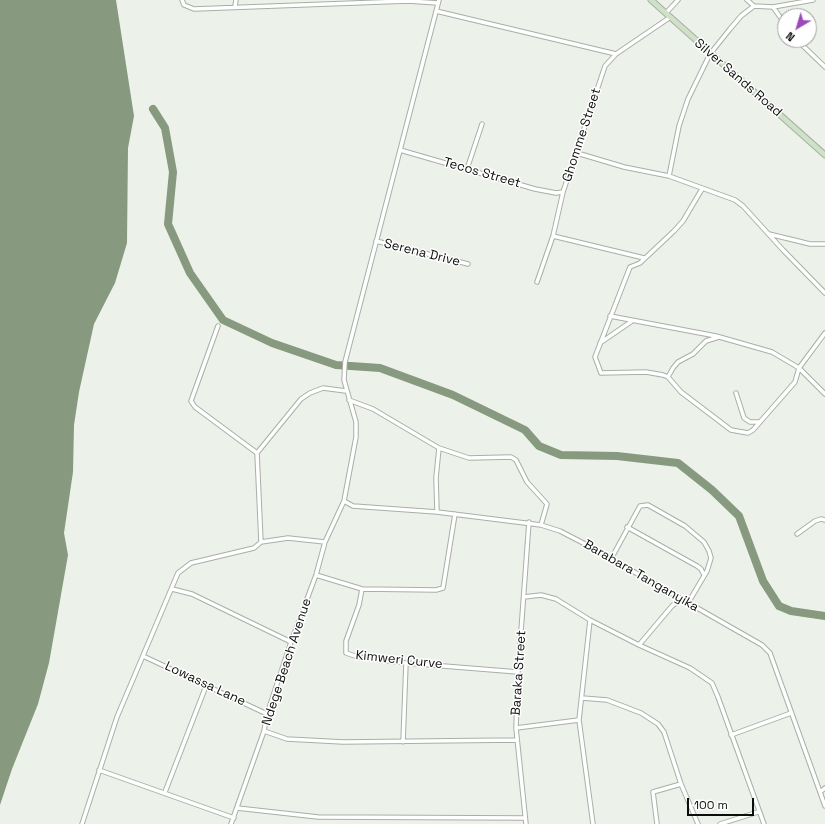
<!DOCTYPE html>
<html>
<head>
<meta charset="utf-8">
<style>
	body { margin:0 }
	#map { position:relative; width:825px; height:824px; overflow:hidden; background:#ecf2e9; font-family:"Space Grotesk",sans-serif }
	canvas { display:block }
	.north { position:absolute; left:777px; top:8px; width:40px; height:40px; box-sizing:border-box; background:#fff; border:1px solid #9e9f9d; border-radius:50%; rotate:218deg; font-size:11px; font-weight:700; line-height:16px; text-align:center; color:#0c0e0b }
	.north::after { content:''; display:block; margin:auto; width:14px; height:18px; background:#9c4ab9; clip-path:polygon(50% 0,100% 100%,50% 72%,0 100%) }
	.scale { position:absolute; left:687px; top:798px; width:67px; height:18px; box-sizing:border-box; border:2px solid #0c0e0b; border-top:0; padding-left:5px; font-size:12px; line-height:14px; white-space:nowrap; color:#0c0e0b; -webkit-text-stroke:3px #fff; paint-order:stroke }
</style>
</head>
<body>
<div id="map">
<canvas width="825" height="824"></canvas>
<div class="north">N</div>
<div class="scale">100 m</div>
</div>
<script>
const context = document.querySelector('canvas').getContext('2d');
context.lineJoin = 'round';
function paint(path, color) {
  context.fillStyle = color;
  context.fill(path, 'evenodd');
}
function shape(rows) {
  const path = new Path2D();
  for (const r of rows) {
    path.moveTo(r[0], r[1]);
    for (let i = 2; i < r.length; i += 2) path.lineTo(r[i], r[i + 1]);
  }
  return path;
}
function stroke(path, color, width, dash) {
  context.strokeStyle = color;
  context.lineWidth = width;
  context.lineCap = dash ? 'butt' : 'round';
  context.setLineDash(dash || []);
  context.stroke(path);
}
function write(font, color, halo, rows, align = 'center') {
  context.font = font + ' "Space Grotesk",sans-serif';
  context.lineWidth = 3;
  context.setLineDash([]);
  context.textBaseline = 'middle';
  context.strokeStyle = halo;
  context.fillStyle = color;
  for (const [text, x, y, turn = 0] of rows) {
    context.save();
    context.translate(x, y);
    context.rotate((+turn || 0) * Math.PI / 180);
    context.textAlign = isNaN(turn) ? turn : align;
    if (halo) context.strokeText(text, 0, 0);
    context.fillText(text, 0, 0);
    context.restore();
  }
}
paint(shape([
	[0,0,116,0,134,116,128,148,127,243,115,283,94,324,79,392,74,425,73,472,64,533,68,555,49,663,38,704,12,769,0,805]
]), '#87997f');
stroke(shape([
	[153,109,165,128,173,172,168,224,190,273,223,320,272,343,336,365,380,368,453,395,525,430,539,446,561,455,617,456,678,463,712,490,739,516,763,581,779,606,791,611,825,616]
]), '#87997f', 8);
const street = shape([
	[182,0,184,5,194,9,408,1,438,3],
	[747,0,754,6],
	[235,6,236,0],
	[773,7,785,24],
	[436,11,616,54],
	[666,13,678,0],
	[797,40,825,67],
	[400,150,535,189,556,193,563,192],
	[577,153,624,167,669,176,735,200,743,206,783,250,825,293],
	[467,169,482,124],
	[669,176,679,126,688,99,710,54,730,29,741,16,754,6,773,7,813,0],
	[769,234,810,244,825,244],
	[553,236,644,258],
	[376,241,468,264],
	[537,282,553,236,563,192,605,66,616,54,669,18],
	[610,316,716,336,772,352,799,368,825,394],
	[218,326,191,401,195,407,257,453],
	[600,343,632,321],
	[601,373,646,372,663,375,668,377,681,392,731,430,748,433,753,430,795,382,799,368,825,333],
	[601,373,595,357,630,267,640,263,674,231,683,221,702,189],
	[668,377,673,368,678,362,693,354,706,341,719,337],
	[736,393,744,418,750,422,760,422],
	[349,400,373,409,439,448,469,458,511,457,516,460,527,482,547,504,541,525],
	[344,501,353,506,437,512,541,525,560,531,587,545,762,645,770,653,825,806],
	[437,512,436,478,439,448],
	[627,527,697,566,701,569,704,575],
	[797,534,815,521,821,519,825,520],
	[261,542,288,538,325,542],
	[611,559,640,506,648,505,685,526,704,542,709,551,711,558,707,571,688,603],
	[316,575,362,589,359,605,346,641,346,653,358,657,406,663,518,672],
	[172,589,192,594,291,642],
	[362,589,436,590,443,588,455,514],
	[524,597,541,595,556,599,590,620,639,645,690,668,712,683,718,697,764,824],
	[590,620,579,720,593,824],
	[639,645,672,606,681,599],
	[143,656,267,714],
	[582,698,607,700,641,713,658,724,664,732,681,784,698,824],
	[516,728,579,720],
	[264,731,287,739,343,742,516,740],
	[731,735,791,713],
	[403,742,406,663],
	[99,770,234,818],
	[165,792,206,686],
	[820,792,825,788],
	[237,808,318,817,525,818],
	[82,824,117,717,178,573,191,563,254,548,261,542,257,453,301,399,310,393,323,388,346,391],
	[231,824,264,731,267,714,291,642,316,575,325,542,344,501,356,437,356,422,344,380,345,362,439,0],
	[526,824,516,728,518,672,529,522],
	[657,824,653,792,681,784],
	[720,824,758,812]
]);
const secondary = shape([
	[651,0,825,155]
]);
stroke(street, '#a9afa6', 5.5);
stroke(secondary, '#a9afa6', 7);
stroke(street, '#fff', 3.5);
stroke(secondary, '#cfe1c7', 5);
write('13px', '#0c0e0b', '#fff', [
	["Silver Sands Road",738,78,41],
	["Ghomme Street",582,135,-72],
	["Tecos Street",482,173,16],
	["Serena Drive",422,253,14],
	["Barabara Tanganyika",641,576,30],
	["Kimweri Curve",399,660,6],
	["Ndege Beach Avenue",287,662,-72],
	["Baraka Street",519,673,-86],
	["Lowassa Lane",205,684,25]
]);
</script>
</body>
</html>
